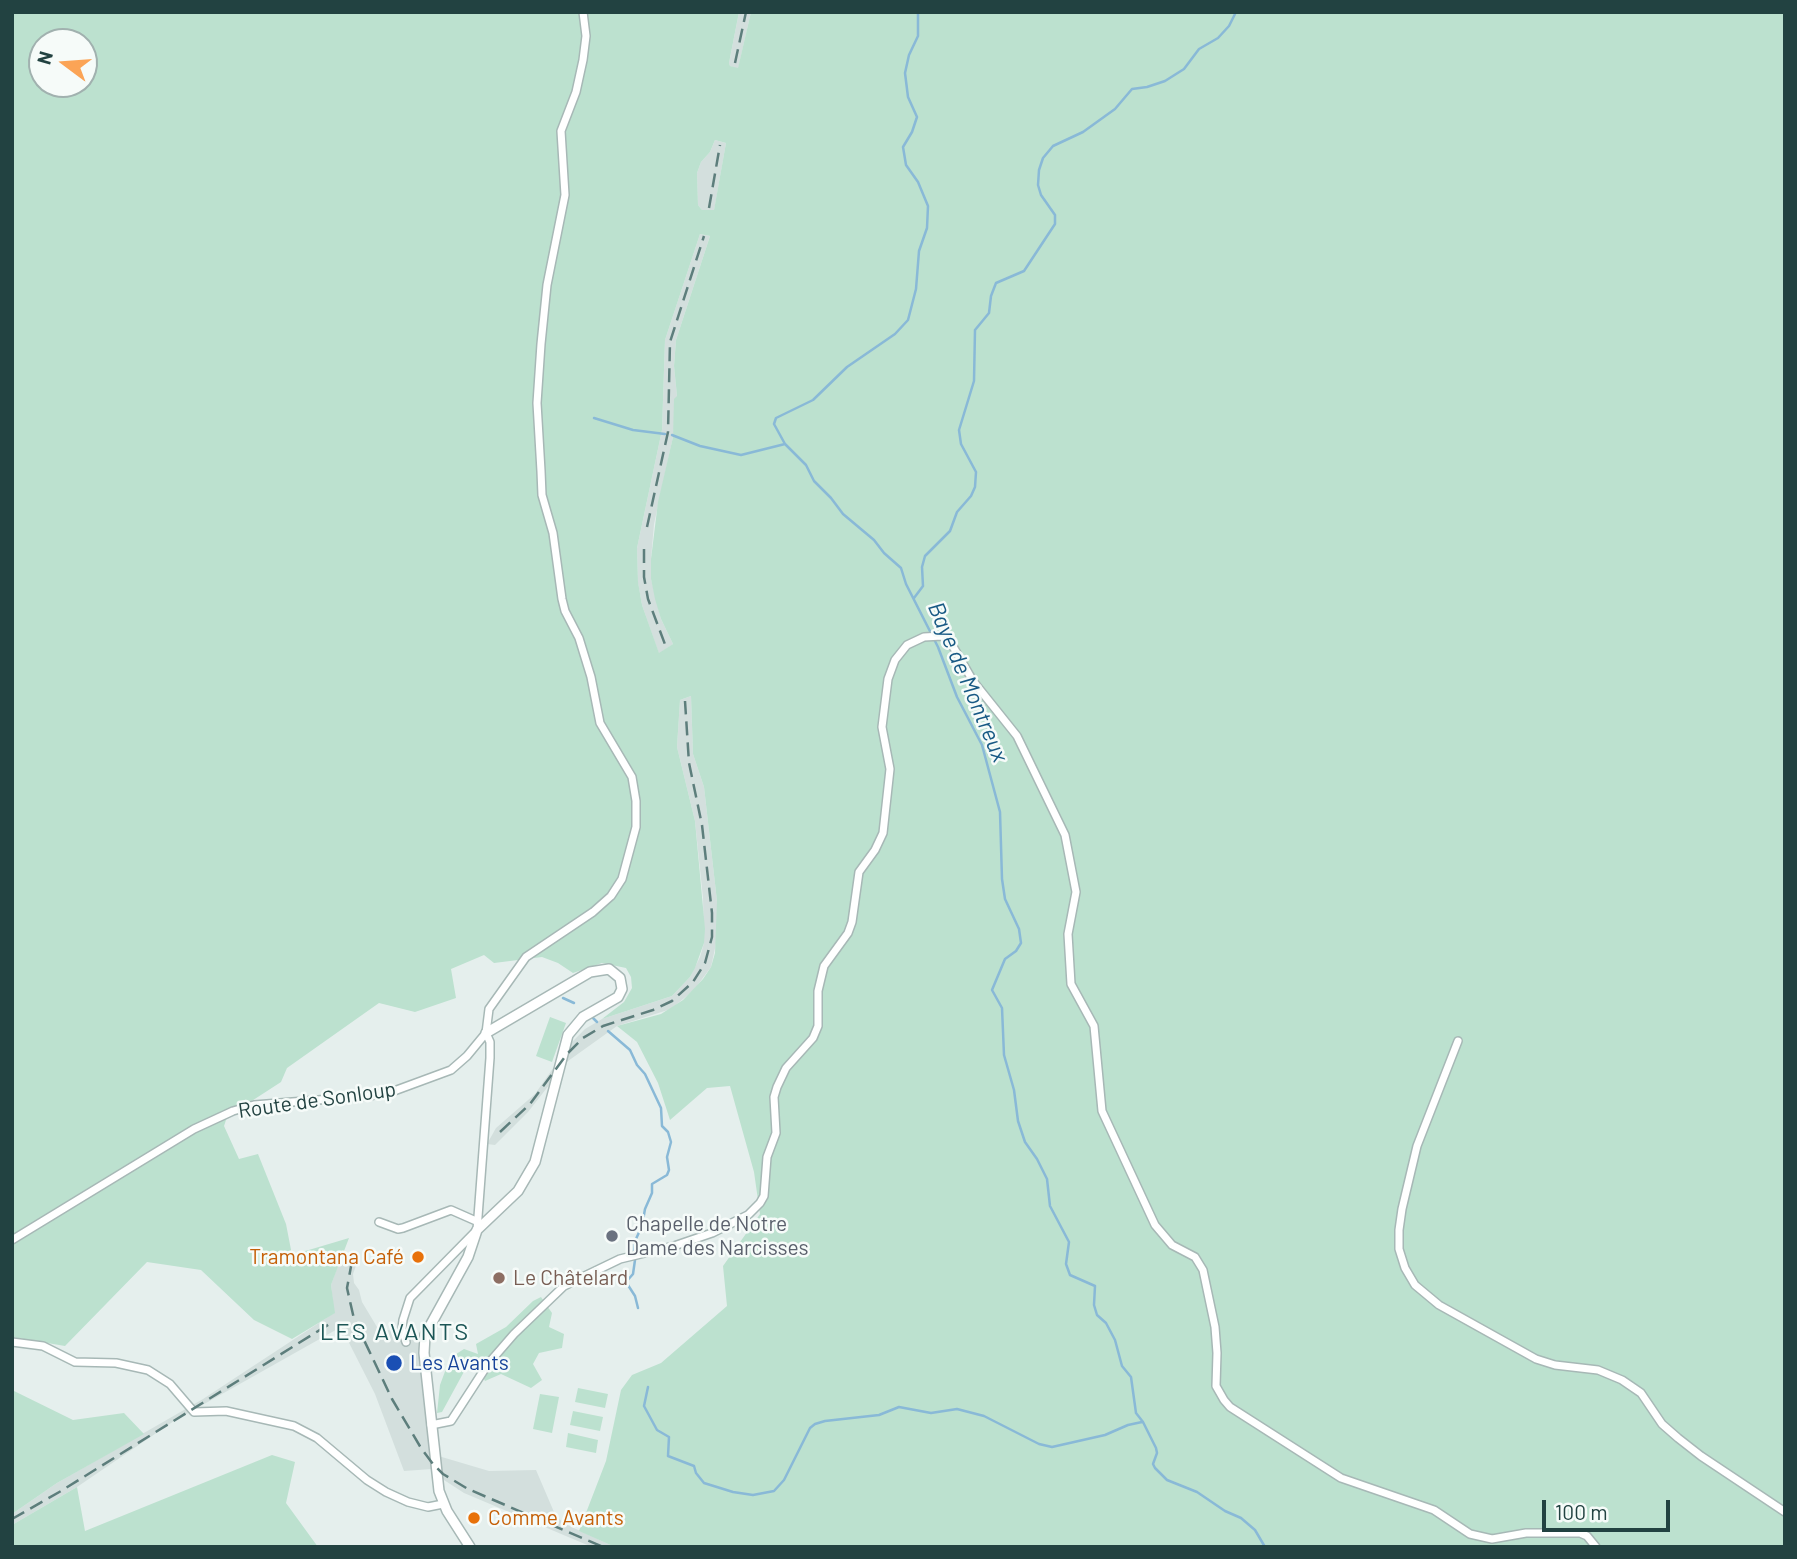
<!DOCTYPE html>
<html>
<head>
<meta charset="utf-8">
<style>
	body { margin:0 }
	#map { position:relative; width:1797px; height:1559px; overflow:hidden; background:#e5efed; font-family:Barlow,sans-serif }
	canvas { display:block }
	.frame { position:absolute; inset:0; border:14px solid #224241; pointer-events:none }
	.north { position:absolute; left:28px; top:28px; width:70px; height:70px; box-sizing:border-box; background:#f6fbf9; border:2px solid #a1b1af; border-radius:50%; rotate:286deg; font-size:19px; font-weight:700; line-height:28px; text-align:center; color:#224241 }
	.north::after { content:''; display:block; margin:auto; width:24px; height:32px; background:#fba456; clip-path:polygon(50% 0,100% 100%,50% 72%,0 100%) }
	.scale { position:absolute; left:1542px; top:1500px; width:128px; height:32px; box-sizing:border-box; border:4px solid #224241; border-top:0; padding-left:9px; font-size:21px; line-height:24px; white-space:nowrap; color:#224241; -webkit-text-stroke:5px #f6fbf9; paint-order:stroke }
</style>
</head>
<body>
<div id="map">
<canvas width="1797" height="1559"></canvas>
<div class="frame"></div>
<div class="north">N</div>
<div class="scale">100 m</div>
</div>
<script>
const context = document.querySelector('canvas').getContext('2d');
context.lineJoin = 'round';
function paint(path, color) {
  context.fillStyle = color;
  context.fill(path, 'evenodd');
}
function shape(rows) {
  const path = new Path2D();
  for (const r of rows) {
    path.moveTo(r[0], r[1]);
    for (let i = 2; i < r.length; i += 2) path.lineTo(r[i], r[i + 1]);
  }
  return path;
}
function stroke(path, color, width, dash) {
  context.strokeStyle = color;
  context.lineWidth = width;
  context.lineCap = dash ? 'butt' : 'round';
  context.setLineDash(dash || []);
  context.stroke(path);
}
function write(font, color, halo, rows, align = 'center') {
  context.font = font + ' Barlow,sans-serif';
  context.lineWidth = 5;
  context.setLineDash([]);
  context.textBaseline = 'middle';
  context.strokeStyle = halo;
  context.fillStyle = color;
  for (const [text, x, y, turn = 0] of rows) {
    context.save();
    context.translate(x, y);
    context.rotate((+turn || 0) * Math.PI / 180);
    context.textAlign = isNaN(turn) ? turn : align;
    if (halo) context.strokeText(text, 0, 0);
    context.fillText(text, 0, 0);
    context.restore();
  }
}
paint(shape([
	[739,12,751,12,738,69,730,66,729,63],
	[715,140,726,143,714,211,702,210,698,205,697,173,701,162,710,152],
	[700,234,710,236,676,340,674,366,677,396,673,437,654,524,651,559,651,579,661,619,673,644,659,654,642,605,638,583,637,548,662,430,665,340],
	[691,696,693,754,704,787,717,901,717,939,711,967,694,990,671,1009,617,1026,568,1061,528,1112,495,1145,487,1144,496,1128,535,1094,570,1044,585,1029,602,1019,672,996,690,977,700,957,704,943,703,898,695,821,677,747,680,700],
	[342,1254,358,1260,353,1274,354,1283,359,1290,362,1302,377,1327,418,1338,428,1437,435,1455,489,1471,536,1470,554,1512,563,1523,615,1547,592,1547,464,1493,444,1480,432,1469,404,1471,375,1394,341,1327,174,1421,77,1487,12,1525,12,1514,57,1483,203,1399,334,1313,331,1285]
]), '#d3dfdd');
paint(shape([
	[12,12,739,12,729,63,730,66,738,68,751,12,1785,12,1785,1547,615,1547,579,1531,606,1461,621,1390,632,1375,661,1363,727,1306,723,1266,760,1214,754,1172,730,1086,707,1088,670,1120,658,1083,637,1042,617,1026,661,1014,683,1000,703,979,711,967,715,953,717,901,704,787,693,754,691,696,680,700,677,747,695,821,705,929,704,943,695,968,690,977,672,996,602,1019,624,1002,632,988,631,977,626,968,602,963,573,973,558,963,542,957,494,963,484,955,451,969,456,998,415,1012,379,1003,287,1068,281,1082,227,1117,224,1126,239,1159,258,1154,286,1224,292,1255,349,1238,331,1285,335,1313,292,1339,254,1320,201,1270,147,1262,65,1346,12,1337],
	[42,42,84,42,84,84,42,84],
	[715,140,726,143,714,210,702,210,698,205,697,173,701,162,710,152],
	[700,234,710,236,676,340,674,366,677,396,674,399,673,437,658,502,651,559,651,579,655,599,661,619,673,644,659,653,642,605,638,582,637,548,662,430,665,340],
	[550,1017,566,1023,552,1062,536,1056],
	[541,1297,552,1313,549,1327,564,1334,562,1348,539,1353,533,1364,542,1380,531,1388,501,1374,485,1381,477,1365,466,1368,442,1412,437,1413,440,1385,450,1358,464,1349,478,1354,476,1344,506,1327,533,1301],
	[578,1388,608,1394,605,1408,575,1402],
	[12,1390,73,1420,124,1413,144,1434,57,1483,12,1514],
	[540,1394,559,1397,552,1433,533,1429],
	[573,1411,603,1417,600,1431,570,1425],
	[568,1433,598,1440,596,1453,566,1447],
	[272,1455,295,1462,286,1503,318,1547,12,1547,12,1525,77,1487,85,1531]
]), '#bce1cf');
stroke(shape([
	[918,12,918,36,909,55,905,73,908,97,917,117,912,132,903,147,906,165,918,182,928,206,927,228,919,251,916,289,908,320,895,334,847,367,813,400,776,418,774,424,785,444,806,465,814,481,831,498,843,514,874,540,884,553,901,568,906,584,938,647,957,697,982,745,1000,812,1002,879,1005,899,1019,929,1021,943,1016,951,1005,959,992,990,1002,1008,1004,1055,1014,1090,1018,1121,1025,1142,1037,1159,1047,1179,1050,1206,1069,1242,1066,1264,1070,1275,1095,1286,1094,1305,1097,1315,1106,1323,1115,1340,1122,1366,1131,1377,1136,1413,1143,1422,1156,1448,1157,1453,1153,1464,1155,1468,1167,1480,1197,1492,1225,1511,1241,1518,1255,1530,1265,1547],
	[594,418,633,430,665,434],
	[672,435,700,446,741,455,785,444],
	[914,598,923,586,922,567,925,556,950,531,957,512,971,496,975,487,976,472,961,444,959,430,974,381,975,330,989,313,991,296,996,283,1024,271,1055,224,1055,215,1041,195,1038,185,1039,170,1043,158,1053,146,1083,132,1115,109,1132,89,1147,87,1165,81,1184,69,1199,49,1218,38,1229,26,1236,12],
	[563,998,574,1003],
	[592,1017,597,1022],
	[608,1031,630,1050,637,1065,645,1074,661,1108,662,1126,668,1132,671,1142,667,1157,669,1170,667,1175,652,1184,652,1193,645,1209,642,1226,635,1241,634,1252],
	[635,1260,633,1274,626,1282,635,1296,638,1308],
	[648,1387,644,1406,657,1430,669,1437,668,1456,694,1466,696,1473,704,1483,733,1492,753,1495,774,1491,784,1480,810,1428,815,1424,825,1421,879,1415,899,1407,931,1413,957,1409,984,1416,1039,1444,1052,1447,1105,1435,1128,1425,1142,1422]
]), '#89b9d7', 2.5);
const minor = shape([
	[1458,1041,1417,1146,1402,1209,1399,1230,1399,1249,1405,1268,1415,1285,1439,1305,1536,1359,1555,1365,1598,1370,1622,1380,1641,1393,1662,1424,1678,1438,1701,1456,1785,1512],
	[379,1222,398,1229,403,1228,451,1210,476,1221],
	[12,1240,194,1129,233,1111,254,1105,369,1096,394,1091,451,1070,467,1056,486,1033],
	[12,1342,43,1346,75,1362,116,1363,148,1370,170,1384,194,1412,226,1411,294,1426,317,1438,367,1480,386,1492,408,1502,428,1507,443,1504],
	[406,1342,402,1329,403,1320,410,1298,477,1230,490,1058,490,1042,486,1033,489,1009,526,957,593,912,611,896,622,879,636,827,636,801,632,777,600,723,591,677,579,638,565,611,562,599,553,533,542,495,541,471,537,403,541,344,547,285,565,195,561,131,576,92,583,60,586,36,583,12],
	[431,1425,451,1421,488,1364,514,1334,564,1286,620,1259,674,1246,712,1233,748,1215,760,1203,764,1196,767,1157,776,1133,774,1097,777,1087,786,1068,813,1038,818,1026,818,991,824,966,848,933,852,922,859,872,875,850,883,833,890,769,882,727,888,679,895,660,907,645,924,637,942,636,951,643,973,681,1017,736,1065,835,1076,892,1068,934,1071,984,1094,1026,1102,1111,1155,1225,1172,1245,1195,1257,1203,1270,1215,1327,1217,1353,1216,1386,1224,1400,1230,1407,1341,1478,1434,1510,1470,1534,1492,1539,1526,1533,1580,1533,1587,1536,1596,1547]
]);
const tertiary = shape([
	[470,1547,447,1511,439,1491,424,1353,425,1335,468,1257,477,1230,518,1191,535,1162,568,1035,583,1017,618,997,622,989,620,978,609,969,590,972,486,1033]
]);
stroke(minor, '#a7b8b6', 10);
stroke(tertiary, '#a7b8b6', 12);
stroke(minor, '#fff', 7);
stroke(tertiary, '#fff', 9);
stroke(shape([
	[735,63,746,12],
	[709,208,720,145],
	[647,527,668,432,670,342,704,236],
	[644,549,644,577,648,599,666,647],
	[500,1132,530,1104,567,1054,583,1038,603,1026,653,1010,672,1001,693,982,705,963,712,937,712,913,702,825,689,763,685,701],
	[352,1261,347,1288,354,1319,392,1399,421,1448,433,1464,443,1474,468,1489,603,1547],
	[12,1519,61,1491,331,1323]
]), '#5d7e7c', 2.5, [14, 7]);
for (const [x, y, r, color] of [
	[612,1236,7,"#6b7280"],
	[418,1257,7,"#e8710a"],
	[499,1278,7,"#8d6e63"],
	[394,1363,9,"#1a4fb4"],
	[474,1518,7,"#e8710a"]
]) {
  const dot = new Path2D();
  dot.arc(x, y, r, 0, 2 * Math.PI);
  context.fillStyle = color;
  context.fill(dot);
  stroke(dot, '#f6fbf9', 2.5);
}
write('21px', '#224241', '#f6fbf9', [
	["Route de Sonloup",317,1100,-8]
]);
write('21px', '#5b616d', '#f6fbf9', [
	["Chapelle de Notre",626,1224],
	["Dame des Narcisses",626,1248]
], 'left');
write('21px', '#c56008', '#f6fbf9', [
	["Tramontana Café",404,1257],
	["Comme Avants",488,1518,"left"]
], 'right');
write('21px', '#785e54', '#f6fbf9', [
	["Le Châtelard",513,1278]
], 'left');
write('21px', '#164399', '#f6fbf9', [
	["Les Avants",410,1363]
], 'left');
write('italic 23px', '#175984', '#f6fbf9', [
	["Baye de Montreux",968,682,67]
]);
context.letterSpacing = '2px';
write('24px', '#1c5656', '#f6fbf9', [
	["LES AVANTS",395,1332]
]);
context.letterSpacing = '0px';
</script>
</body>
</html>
